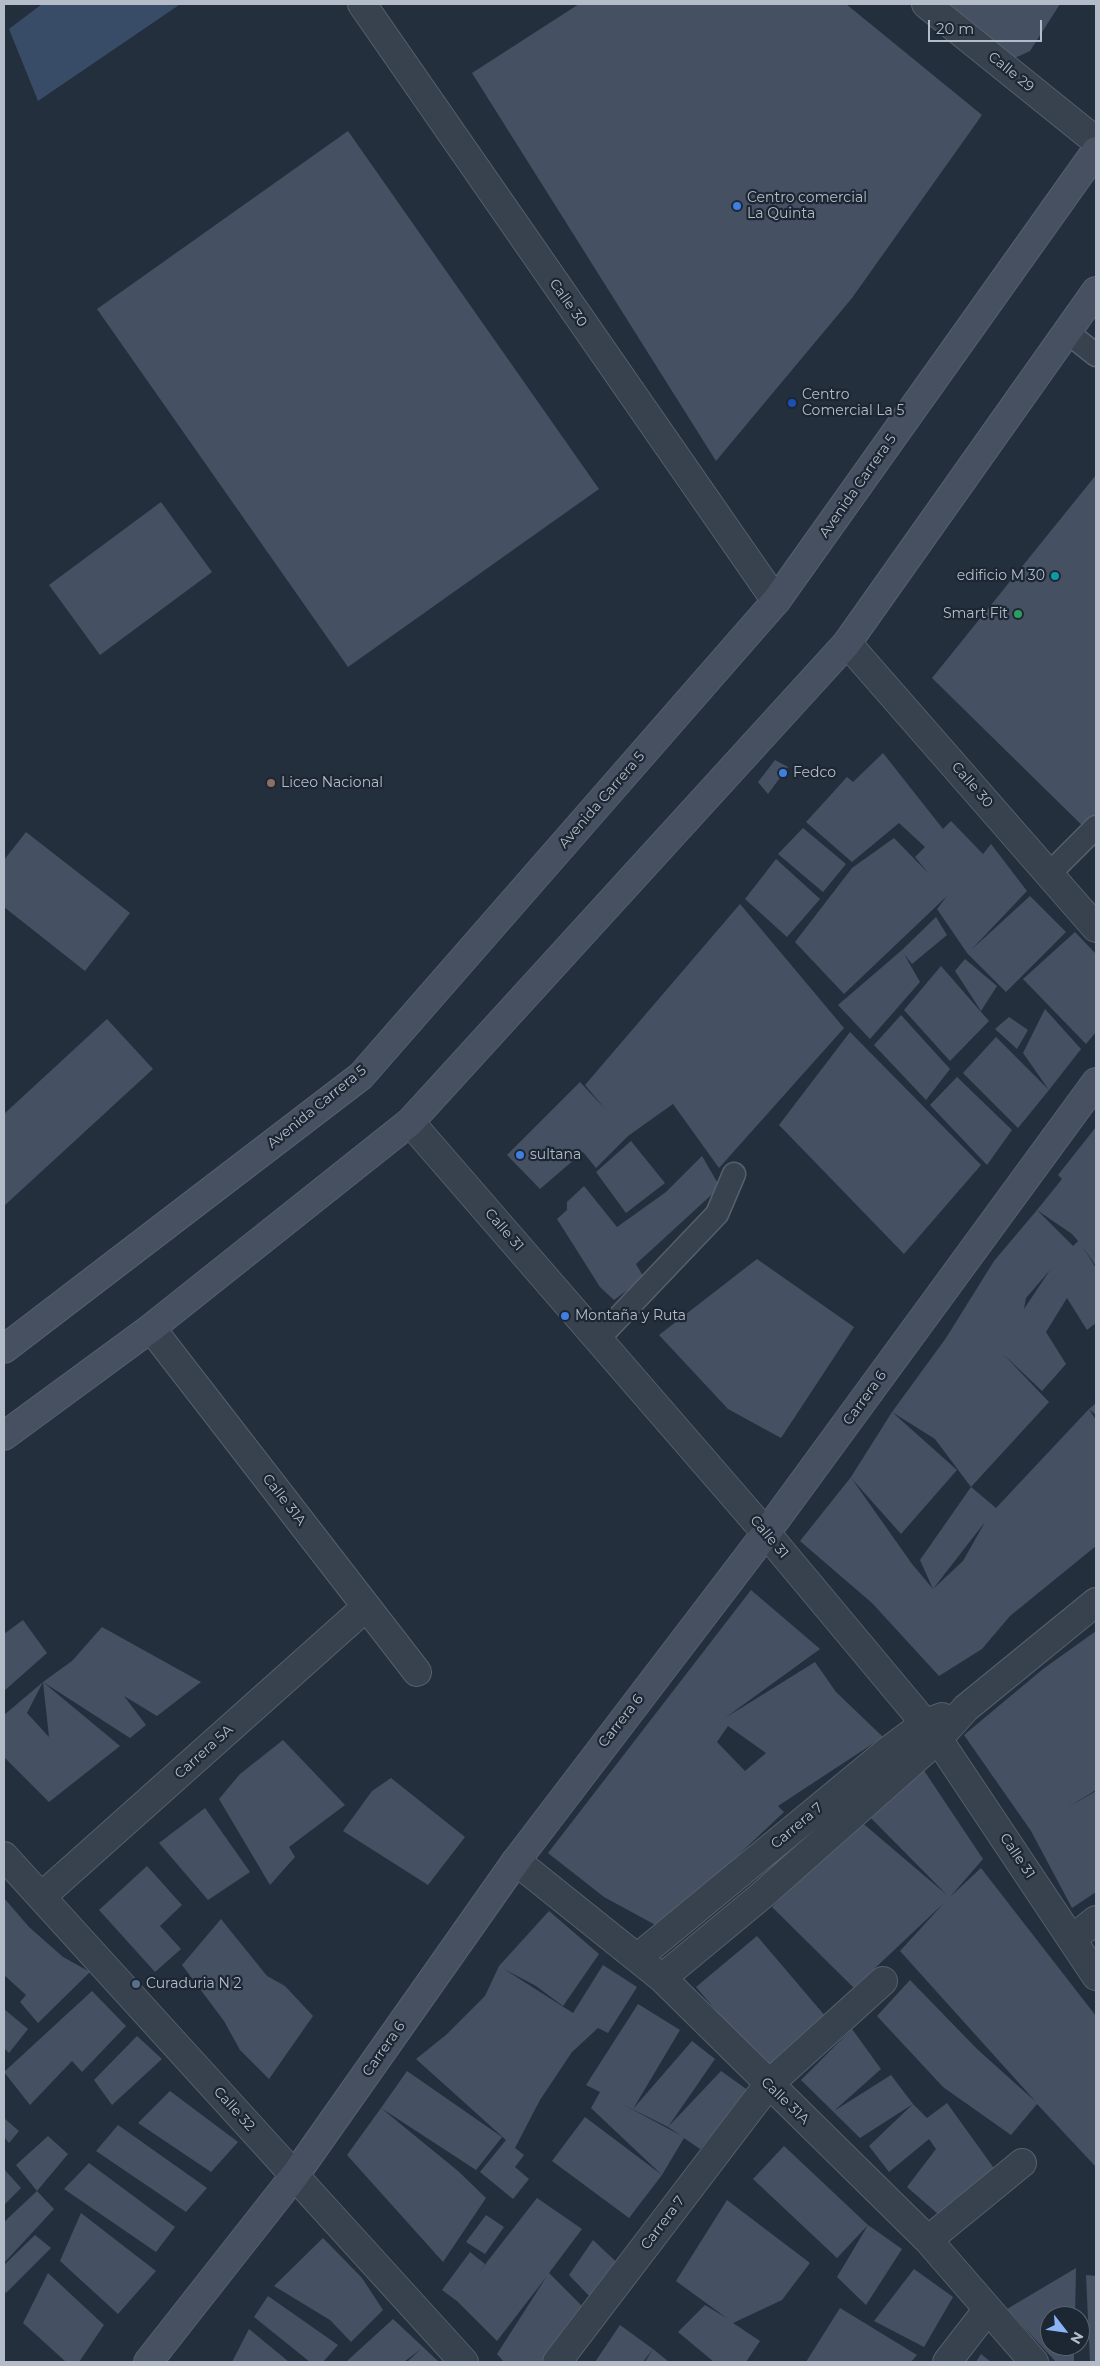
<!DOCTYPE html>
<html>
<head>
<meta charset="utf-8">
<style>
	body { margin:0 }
	#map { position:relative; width:1100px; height:2366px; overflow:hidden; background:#242f3e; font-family:Montserrat,sans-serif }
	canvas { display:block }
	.frame { position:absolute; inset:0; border:5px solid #b4bcc9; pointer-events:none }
	.north { position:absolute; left:1040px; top:2306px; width:50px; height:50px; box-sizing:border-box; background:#1d2633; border:1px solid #59626f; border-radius:50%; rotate:120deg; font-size:14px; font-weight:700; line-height:20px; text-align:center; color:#b4bcc9 }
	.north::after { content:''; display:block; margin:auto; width:18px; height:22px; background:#8ab4f8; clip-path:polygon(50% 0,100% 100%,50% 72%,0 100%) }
	.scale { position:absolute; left:928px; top:20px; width:114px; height:22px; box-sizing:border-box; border:2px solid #b4bcc9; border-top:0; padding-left:6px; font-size:15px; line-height:18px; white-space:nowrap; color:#b4bcc9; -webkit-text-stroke:4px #1d2633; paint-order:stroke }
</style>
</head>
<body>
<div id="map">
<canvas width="1100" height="2366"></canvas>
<div class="frame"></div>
<div class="north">N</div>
<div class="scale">20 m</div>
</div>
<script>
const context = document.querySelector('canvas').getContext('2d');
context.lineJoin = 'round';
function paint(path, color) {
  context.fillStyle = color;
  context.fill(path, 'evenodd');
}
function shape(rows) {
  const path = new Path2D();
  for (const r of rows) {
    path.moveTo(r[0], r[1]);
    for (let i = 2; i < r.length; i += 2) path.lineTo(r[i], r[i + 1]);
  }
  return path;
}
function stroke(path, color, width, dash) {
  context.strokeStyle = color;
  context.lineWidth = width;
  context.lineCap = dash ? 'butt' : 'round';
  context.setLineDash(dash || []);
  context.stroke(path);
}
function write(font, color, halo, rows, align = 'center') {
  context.font = font + ' Montserrat,sans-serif';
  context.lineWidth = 4.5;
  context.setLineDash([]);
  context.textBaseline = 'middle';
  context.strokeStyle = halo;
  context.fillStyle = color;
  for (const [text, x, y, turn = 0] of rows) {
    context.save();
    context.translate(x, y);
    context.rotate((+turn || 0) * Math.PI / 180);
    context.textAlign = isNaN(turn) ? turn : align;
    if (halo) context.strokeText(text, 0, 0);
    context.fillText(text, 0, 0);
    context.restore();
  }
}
paint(shape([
	[42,4,178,4,179,5,38,101,9,29]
]), '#394c67');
paint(shape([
	[579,4,846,4,982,115,852,298,716,461,472,73],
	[934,4,1060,4,1030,51,1008,61],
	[348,131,599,489,348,667,97,309],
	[1096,475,1096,839,932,678],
	[161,502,212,572,100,655,49,585],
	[883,753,943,829,951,821,983,854,991,844,1027,891,971,950,1030,896,1066,932,1006,992,967,953,937,909,947,896,844,994,795,942,852,868,894,838,929,874,915,857,925,847,899,823,852,862,806,822,847,777,853,782],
	[775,760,788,767,768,794,758,782],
	[803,828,846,864,823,892,778,854],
	[26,832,130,913,85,971,4,907,4,860],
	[776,859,820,899,787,937,745,899],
	[740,904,844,1028,719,1168,673,1104,628,1136,596,1168,583,1152,540,1189,507,1155,580,1082,606,1110,585,1085],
	[936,917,947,935,912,964,904,954,920,982,870,1039,838,1005,902,950],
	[1075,932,1096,954,1096,1032,1086,1044,1023,979],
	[965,959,997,986,981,1011,955,971],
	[941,966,989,1021,950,1061,904,1010],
	[1045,1009,1081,1049,1049,1090,1023,1053],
	[901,1015,950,1069,926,1100,874,1045],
	[1009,1017,1028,1030,1017,1049,995,1029],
	[107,1019,153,1069,4,1206,4,1114],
	[850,1032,981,1165,904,1254,779,1125],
	[996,1037,1049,1090,1018,1128,963,1073],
	[957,1077,1012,1130,987,1165,930,1105],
	[1096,1127,1096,1266,1082,1246,1096,1268,1096,1323,1087,1330,1067,1298,1046,1332,1066,1364,1042,1391,1003,1354,1049,1402,971,1487,935,1439,892,1412,946,1338,994,1261,1037,1210,1073,1246,1078,1241,1072,1234,1037,1210,1062,1179,1058,1175],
	[1050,1270,1024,1309,1026,1298],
	[631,1141,665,1183,626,1213,596,1172],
	[702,1156,720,1187,636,1264,644,1278,614,1300,600,1287,557,1219,567,1210,567,1202,584,1186,617,1227,666,1192],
	[757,1259,854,1327,781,1438,728,1409,659,1335],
	[1096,1403,1096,1415,1089,1409],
	[1089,1409,1096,1420,1096,1546,1010,1616,982,1649,939,1676,872,1603,800,1541,851,1477,892,1412,957,1470,901,1534,852,1479,912,1564,933,1589,920,1560,971,1487,996,1508],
	[985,1522,963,1561,933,1589],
	[751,1590,820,1649,725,1718,815,1662,836,1692,883,1737,778,1806,784,1812,661,1928,604,1897,548,1853],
	[728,1726,766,1753,745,1771,717,1742],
	[23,1620,47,1653,4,1691,4,1634],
	[102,1627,201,1682,157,1716,124,1696,146,1725,130,1738,43,1682,72,1661],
	[1096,1631,1096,1790,1067,1808,1096,1791,1096,1892,1072,1908,1031,1831,964,1735,1043,1669],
	[43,1682,27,1713,49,1737,43,1682,120,1746,49,1802,4,1757,4,1715],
	[283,1740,345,1805,289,1847,295,1857,270,1885,219,1799,240,1774],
	[921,1766,983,1859,950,1897,981,1868,1096,2016,1096,2167,1037,2104,1011,2135,943,2087,877,2016,910,1980,977,2049,1036,2102,900,1951,944,1903,854,1988,772,1907,859,1820,947,1895,866,1813],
	[391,1778,465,1837,428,1885,343,1831,372,1791],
	[205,1808,250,1872,208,1900,159,1843],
	[147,1866,182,1905,160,1926,181,1949,155,1972,99,1910],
	[4,1898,29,1927,63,1957,90,1972,38,2023,20,2002,26,1995,4,1975],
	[549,1911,599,1954,563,2006,536,1986,504,1969,573,2013,603,1965,637,1987,608,2033,598,2028,572,2052,540,2100,515,2148,524,2155,515,2167,529,2179,513,2199,480,2172,506,2140,416,2059,446,2035,485,1996,499,1966],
	[221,1919,267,1976,285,1986,313,2016,269,2079,240,2050,224,2021,182,1965],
	[757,1936,826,2017,765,2068,696,1987],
	[92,1991,126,2026,82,2072,72,2061,30,2105,4,2072],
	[638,2004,680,2030,633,2109,692,2041,715,2059,668,2127,622,2104,682,2136,668,2127,721,2071,749,2091,700,2149,684,2138,662,2175,629,2218,552,2161,585,2117,662,2175,591,2108,600,2092,586,2085],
	[4,2009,28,2029,9,2053,4,2048],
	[852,2029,881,2069,834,2111,891,2075,913,2104,860,2138,801,2080],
	[137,2036,162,2059,112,2105,94,2080],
	[407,2071,502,2137,476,2170,381,2108],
	[170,2091,238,2142,211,2172,138,2123],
	[947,2103,996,2171,938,2214,907,2187,936,2149,929,2139,889,2172,869,2146,913,2104,927,2118],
	[381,2108,458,2171,486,2198,443,2262,347,2155],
	[4,2118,19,2131,9,2143,4,2137],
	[118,2125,207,2188,186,2212,96,2151],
	[48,2136,68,2154,37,2191,16,2165],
	[784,2146,868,2225,902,2249,866,2305,837,2277,868,2225,837,2258,753,2179],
	[89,2163,175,2227,156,2252,64,2189],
	[4,2169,21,2188,4,2205],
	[37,2191,54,2209,4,2263,4,2222],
	[537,2198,582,2229,549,2273,589,2313,553,2362,504,2362,497,2354,547,2276,497,2341,457,2301,442,2290,470,2252,485,2264,476,2276],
	[727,2200,810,2263,782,2300,733,2323,760,2341,746,2362,714,2362,678,2332,705,2305,728,2319,676,2281],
	[81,2213,156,2271,118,2314,60,2261],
	[486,2215,504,2227,485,2254,466,2242],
	[35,2235,51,2248,6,2293,4,2290,4,2265],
	[323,2238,362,2278,383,2310,351,2342,330,2320,274,2286],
	[593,2240,626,2271,593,2300,569,2275],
	[1076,2268,1075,2316,1050,2316,1050,2346,1074,2346,1074,2362,1056,2362,1007,2309],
	[914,2269,953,2297,924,2347,874,2321],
	[48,2273,104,2325,79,2362,66,2362,23,2323],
	[1086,2275,1096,2276,1096,2362,1090,2362],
	[268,2296,338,2345,323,2362,310,2362,254,2317],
	[840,2308,917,2355,911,2362,806,2362],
	[393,2319,439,2362,407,2362,421,2349,404,2362,346,2362],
	[620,2325,653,2349,643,2362,595,2362],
	[249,2329,289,2362,232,2362],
	[653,2349,669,2362,645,2362],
	[981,2354,991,2362,976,2362]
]), '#455162');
const lane = shape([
	[1067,332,1096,355],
	[1049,874,1096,827],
	[598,1339,717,1214,734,1174]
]);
const street = shape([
	[362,4,776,601],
	[926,4,1096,141],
	[847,643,1096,928],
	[410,1122,766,1533,938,1739,1096,1976],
	[151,1328,417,1672],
	[4,1856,464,2362],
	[516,1861,662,1978,928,2240,1034,2362],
	[41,1897,366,1607],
	[1072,1939,1096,1920],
	[637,1958,889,1750,924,1724,942,1717],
	[662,1978,761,1896,938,1739,966,1708,1096,1602],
	[928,2240,1022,2163],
	[557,2362,768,2085,883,1981],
	[947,2362,988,2309]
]);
const secondary = shape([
	[4,1349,361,1076,776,601,1096,151],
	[4,1436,151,1328,410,1122,847,643,1096,291],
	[148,2362,295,2175,516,1861,766,1533,1096,1082]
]);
stroke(lane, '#565f6c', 25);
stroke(street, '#565f6c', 30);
stroke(secondary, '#565f6c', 30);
stroke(lane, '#38414e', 22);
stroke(street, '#38414e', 28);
stroke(secondary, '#465061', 28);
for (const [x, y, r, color] of [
	[737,206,5,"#3f7fe0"],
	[792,403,5,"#1a4fb4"],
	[1055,576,5,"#0f9aa8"],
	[1018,614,5,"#2e9e5b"],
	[783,773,5,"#3f7fe0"],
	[271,783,5,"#8d6e63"],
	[520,1155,5,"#3f7fe0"],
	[565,1316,5,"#3f7fe0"],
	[136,1984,5,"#5c6f8a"]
]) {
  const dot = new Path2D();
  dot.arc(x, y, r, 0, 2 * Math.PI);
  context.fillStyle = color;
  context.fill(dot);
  stroke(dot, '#1d2633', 2);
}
write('14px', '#b4bcc9', '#1d2633', [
	["Calle 29",1011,72,39],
	["Calle 30",568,303,55],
	["Avenida Carrera 5",858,486,-55],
	["Calle 30",972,785,49],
	["Avenida Carrera 5",602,800,-49],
	["Avenida Carrera 5",317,1107,-39],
	["Calle 31",504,1230,49],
	["Carrera 6",865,1398,-54],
	["Calle 31A",284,1500,52],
	["Calle 31",769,1537,50],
	["Carrera 6",621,1721,-52],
	["Carrera 5A",204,1752,-42],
	["Carrera 7",797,1826,-40],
	["Calle 31",1017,1856,56],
	["Carrera 6",384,2049,-55],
	["Calle 31A",785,2101,44],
	["Calle 32",234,2109,48],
	["Carrera 7",663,2223,-53]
]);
write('14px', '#b4bcc9', '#1d2633', [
	["Centro comercial",747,198],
	["La Quinta",747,214],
	["Centro",802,395],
	["Comercial La 5",802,411],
	["edificio M 30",1045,576,"right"],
	["Smart Fit",1008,614,"right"],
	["Fedco",793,773],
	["Liceo Nacional",281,783],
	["sultana",530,1155],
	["Montaña y Ruta",575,1316],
	["Curaduria N 2",146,1984]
], 'left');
</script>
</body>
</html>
